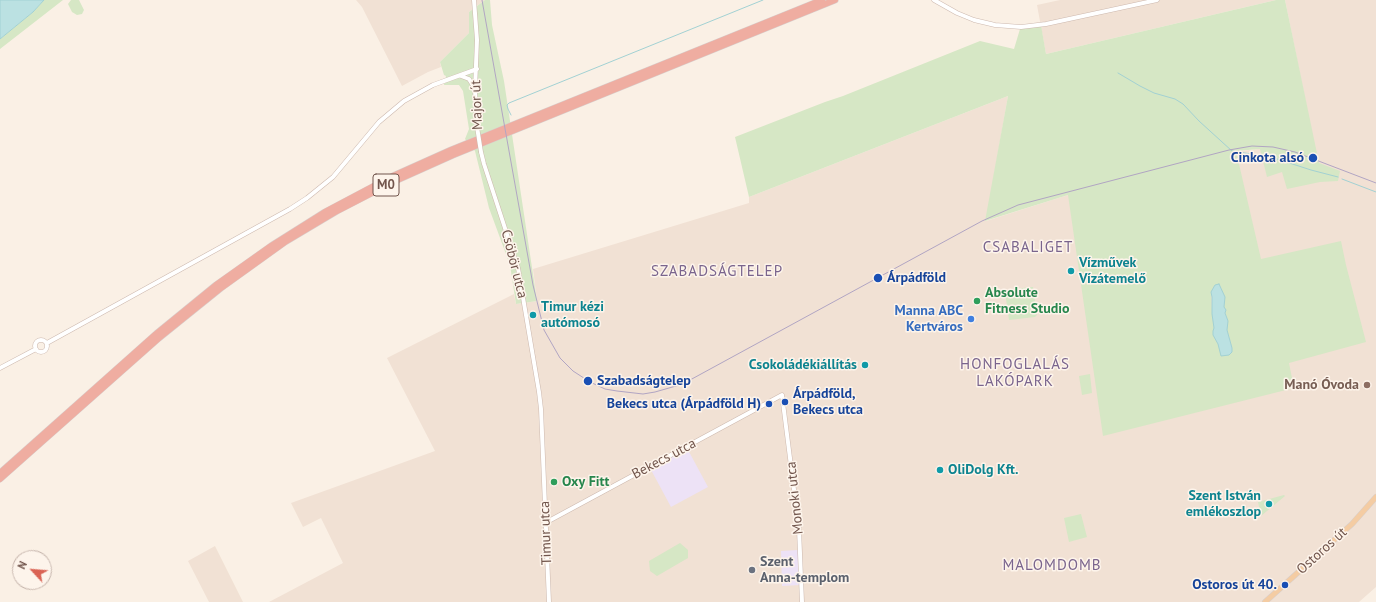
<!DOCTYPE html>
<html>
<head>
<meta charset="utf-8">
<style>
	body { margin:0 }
	#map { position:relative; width:1376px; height:602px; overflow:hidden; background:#faf0e5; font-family:"PT Sans",sans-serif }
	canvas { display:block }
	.north { position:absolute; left:12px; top:550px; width:40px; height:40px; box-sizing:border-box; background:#fdf4eb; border:1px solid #c5b4ab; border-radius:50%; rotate:296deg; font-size:11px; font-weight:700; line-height:16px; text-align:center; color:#71554c }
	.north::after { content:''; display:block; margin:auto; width:14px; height:18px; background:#da6354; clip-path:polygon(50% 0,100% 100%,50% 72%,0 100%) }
</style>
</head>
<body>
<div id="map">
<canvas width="1376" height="602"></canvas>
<div class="north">N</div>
</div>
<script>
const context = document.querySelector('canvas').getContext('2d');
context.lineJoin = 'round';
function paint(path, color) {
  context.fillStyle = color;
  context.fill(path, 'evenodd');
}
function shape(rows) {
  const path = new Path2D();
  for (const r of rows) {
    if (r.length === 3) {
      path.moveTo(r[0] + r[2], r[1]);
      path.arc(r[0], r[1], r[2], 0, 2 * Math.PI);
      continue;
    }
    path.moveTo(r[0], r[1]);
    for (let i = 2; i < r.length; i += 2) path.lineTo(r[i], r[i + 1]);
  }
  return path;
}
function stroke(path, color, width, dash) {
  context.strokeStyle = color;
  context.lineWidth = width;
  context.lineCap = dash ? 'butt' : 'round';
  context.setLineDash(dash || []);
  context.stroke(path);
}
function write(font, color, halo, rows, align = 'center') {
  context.font = font + ' "PT Sans",sans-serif';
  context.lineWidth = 3;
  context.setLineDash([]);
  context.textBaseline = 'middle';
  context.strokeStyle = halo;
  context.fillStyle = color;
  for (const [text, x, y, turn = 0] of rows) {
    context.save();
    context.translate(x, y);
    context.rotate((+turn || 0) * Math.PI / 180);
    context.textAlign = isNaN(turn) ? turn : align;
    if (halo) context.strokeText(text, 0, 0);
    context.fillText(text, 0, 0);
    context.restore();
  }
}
paint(shape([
	[356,0,485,0,469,12,469,33,440,62,441,67,428,72,402,86,362,7],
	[1060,0,1276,0,1046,54,1037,5],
	[1285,0,1376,0,1376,587,1359,602,269,602,343,563,321,518,303,527,291,503,435,451,387,358,514,294,516,304,537,301,533,269,749,203,749,197,1008,96,986,221,1068,195,1232,152,1260,149,1318,163],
	[215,546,243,602,209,602,188,561]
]), '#f1e1d4');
paint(shape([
	[687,448,708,487,671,507,650,468],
	[798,550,800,585,782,586,781,551]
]), '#ede2f6');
paint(shape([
	[44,0,63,0,0,49,0,39,33,12],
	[71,0,79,0,84,10,82,14,77,15,72,12,68,4],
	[485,0,490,0,492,25,504,81,537,301,516,304,510,265,489,208,475,151,465,139,469,129,463,91,459,85,444,85,446,76,444,75,440,62,469,33,469,12],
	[1276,0,1285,0,1319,163,1340,171,1338,181,1320,182,1287,189,1282,172,1267,177,1260,149,1236,151,1261,259,1341,241,1346,265,1366,342,1289,363,1294,388,1103,436,1068,195,985,221,1008,96,749,197,735,137,825,102,843,96,980,41,1014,49,1020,29,1041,25,1046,54],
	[1215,285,1221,288,1225,297,1224,307,1226,310,1225,312,1228,321,1227,330,1232,348,1221,355,1218,344,1213,335,1214,328,1212,314,1211,292],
	[1028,287,1033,287,1037,315,1035,317,1009,320,1005,292],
	[1090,374,1092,393,1082,395,1079,376],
	[1284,495,1285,496,1261,516,1258,502],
	[1081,514,1087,537,1069,542,1064,518],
	[680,543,688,550,688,558,657,576,650,571,649,561]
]), '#d6e7c5');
const water = shape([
	[0,0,44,0,33,12,0,39,0,0],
	[1219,284,1225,297,1224,307,1226,310,1225,313,1228,321,1227,330,1232,348,1232,352,1229,355,1221,356,1218,344,1213,335,1213,331,1214,328,1212,314,1212,297,1211,292,1215,285,1219,284]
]);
paint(water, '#bbe1e2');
stroke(water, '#a2d1d3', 1);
stroke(shape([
	[1118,73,1140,86,1154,93,1175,99,1183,104,1199,121,1232,151,1271,157,1311,170,1338,177],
	[511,115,508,109,507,105,509,103,763,0],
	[1342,179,1376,192]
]), '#a2d1d3', 1);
const minor = shape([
	[474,0,477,40,475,90,477,127],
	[934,0,957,13,974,20,995,25,1021,27,1046,24,1157,0],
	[461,76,469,79,474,87],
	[481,152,484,164,518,268,539,392,541,409,549,602],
	[41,346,6],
	[47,343,290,209,307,198,333,177,379,122,404,101,433,85,477,69],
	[0,368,36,349],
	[545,523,782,395,799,529,802,602]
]);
const major = shape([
	[1265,602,1352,524,1376,497]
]);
const highway = shape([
	[0,473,156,334,216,285,271,246,325,212,393,176,451,150,822,0],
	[0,479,159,338,221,288,285,242,337,211,395,181,453,155,835,0]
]);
stroke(minor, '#cdb9af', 5);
stroke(major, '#d7cfcd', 6);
stroke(highway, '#d7cfcd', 7);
stroke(minor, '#fff', 4);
stroke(major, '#f4cca3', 5);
stroke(highway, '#efada1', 6);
stroke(shape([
	[482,0,533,285,544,330,560,358,573,371,590,382,605,389,617,391,643,394,655,392,676,386,690,380,982,221,1018,205,1229,150,1252,146,1273,147,1295,152,1376,183]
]), '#b1a5c3', 1);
const minorBridge = shape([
	[477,127,481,152]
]);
stroke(minorBridge, '#cdb9af', 5, []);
stroke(minorBridge, '#fff', 4);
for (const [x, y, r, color] of [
	[1313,158,5,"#1a4fb4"],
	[1071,271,4,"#0f9aa8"],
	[878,278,5,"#1a4fb4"],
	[977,301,4,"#2e9e5b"],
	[533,315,4,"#0f9aa8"],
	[971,319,4,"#3f7fe0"],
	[865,365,4,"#0f9aa8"],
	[588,381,5,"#1a4fb4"],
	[1367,385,4,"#8d6e63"],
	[785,402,4,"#1a4fb4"],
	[769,404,4,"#1a4fb4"],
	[940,470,4,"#0f9aa8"],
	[554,482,4,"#2e9e5b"],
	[1269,504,4,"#0f9aa8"],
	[752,570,4,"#6b7280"],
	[1285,585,4,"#1a4fb4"]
]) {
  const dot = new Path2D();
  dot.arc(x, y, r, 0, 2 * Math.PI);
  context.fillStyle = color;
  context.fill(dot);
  stroke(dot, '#fdf4eb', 1.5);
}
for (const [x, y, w] of [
	[386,185,26]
]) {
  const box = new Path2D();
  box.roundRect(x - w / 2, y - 11, w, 22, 3);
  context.fillStyle = '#fdf4eb';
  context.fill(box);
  stroke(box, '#71554c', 1);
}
write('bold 13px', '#71554c', null, [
	["M0",386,185]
]);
write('14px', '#71554c', '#fdf4eb', [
	["Major út",477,105,-92],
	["Csöbör utca",514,264,76],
	["Bekecs utca",664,459,-28],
	["Monoki utca",795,498,-96],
	["Timur utca",546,533,-92],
	["Ostoros út",1322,551,-42]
]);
write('bold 14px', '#164399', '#fdf4eb', [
	["Cinkota alsó",1304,158],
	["Árpádföld",887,278,"left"],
	["Szabadságtelep",597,381,"left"],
	["Árpádföld,",793,394,"left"],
	["Bekecs utca",793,410,"left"],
	["Bekecs utca (Árpádföld H)",761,404],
	["Ostoros út 40.",1277,585]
], 'right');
write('bold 14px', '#0d838f', '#fdf4eb', [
	["Vízművek",1079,263],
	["Vízátemelő",1079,279],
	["Timur kézi",541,307],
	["autómosó",541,323],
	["Csokoládékiállítás",857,365,"right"],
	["OliDolg Kft.",948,470],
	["Szent István",1261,496,"right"],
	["emlékoszlop",1261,512,"right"]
], 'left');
write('bold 14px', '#27864d', '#fdf4eb', [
	["Absolute",985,293],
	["Fitness Studio",985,309],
	["Oxy Fitt",562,482]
], 'left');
write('bold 14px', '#366cbe', '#fdf4eb', [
	["Manna ABC",963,311],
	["Kertváros",963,327]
], 'right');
write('bold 14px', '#785e54', '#fdf4eb', [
	["Manó Óvoda",1359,385]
], 'right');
write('bold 14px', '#5b616d', '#fdf4eb', [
	["Szent",760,562],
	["Anna-templom",760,578]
], 'left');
context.letterSpacing = '1px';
write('15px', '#7a648d', '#fdf4eb', [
	["CSABALIGET",1028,248],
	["SZABADSÁGTELEP",717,272],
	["HONFOGLALÁS",1015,365],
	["LAKÓPARK",1015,382],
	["MALOMDOMB",1052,566]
]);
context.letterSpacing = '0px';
</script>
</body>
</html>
